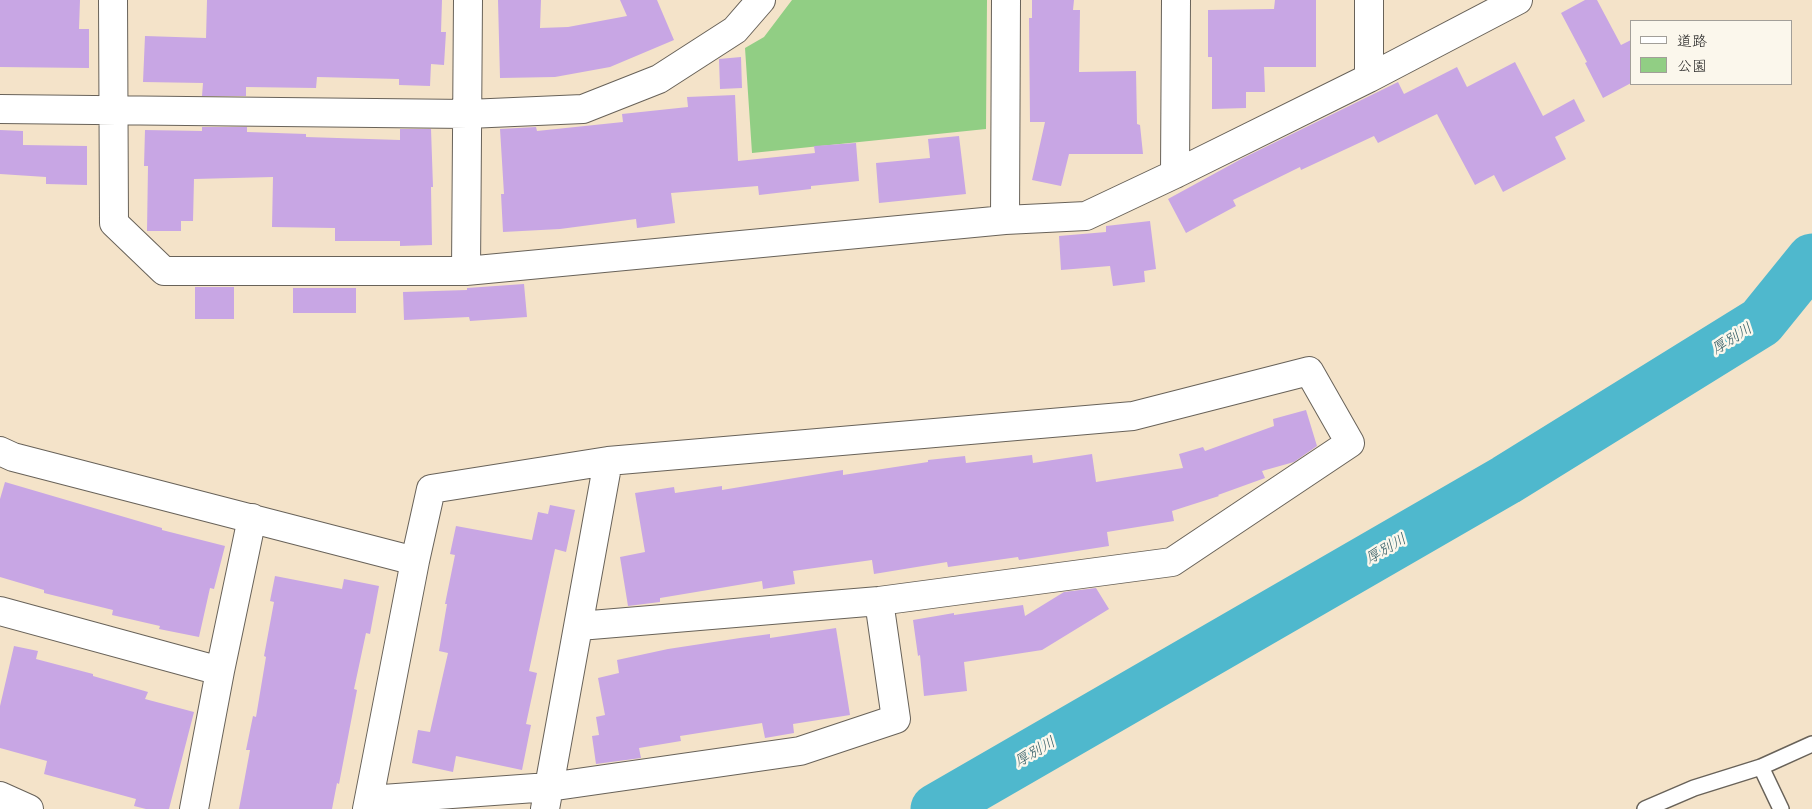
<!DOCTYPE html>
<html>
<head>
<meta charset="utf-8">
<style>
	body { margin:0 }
	#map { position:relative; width:1812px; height:809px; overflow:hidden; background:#f4e3c9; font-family:"Comic Neue","Klee One",sans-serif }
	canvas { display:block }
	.legend { position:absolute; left:1630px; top:20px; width:162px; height:65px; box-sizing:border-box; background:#fbf7ec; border:1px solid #a29f99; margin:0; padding:6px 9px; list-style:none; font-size:15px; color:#1c1c1c }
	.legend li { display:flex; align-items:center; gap:10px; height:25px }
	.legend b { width:25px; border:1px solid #a29f99 }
</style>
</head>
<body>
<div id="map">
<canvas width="1812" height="809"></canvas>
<ul class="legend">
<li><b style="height:6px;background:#fff"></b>道路</li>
<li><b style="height:14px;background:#91ce84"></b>公園</li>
</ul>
</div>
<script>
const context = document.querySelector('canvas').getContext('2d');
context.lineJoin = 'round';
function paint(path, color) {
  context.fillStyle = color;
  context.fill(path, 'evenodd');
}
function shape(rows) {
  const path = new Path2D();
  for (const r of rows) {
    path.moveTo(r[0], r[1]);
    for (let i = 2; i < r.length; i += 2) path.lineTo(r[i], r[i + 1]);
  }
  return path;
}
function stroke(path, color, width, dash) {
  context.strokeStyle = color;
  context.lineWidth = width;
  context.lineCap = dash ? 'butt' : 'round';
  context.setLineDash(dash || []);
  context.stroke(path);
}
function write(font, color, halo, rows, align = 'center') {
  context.font = font + ' "Comic Neue","Klee One",sans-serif';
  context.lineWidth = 5;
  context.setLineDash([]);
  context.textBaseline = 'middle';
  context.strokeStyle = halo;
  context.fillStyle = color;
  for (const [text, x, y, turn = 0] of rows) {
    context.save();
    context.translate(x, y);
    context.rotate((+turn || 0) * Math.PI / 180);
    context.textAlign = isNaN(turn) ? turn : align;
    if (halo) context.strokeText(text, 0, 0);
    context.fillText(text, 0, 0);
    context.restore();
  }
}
paint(shape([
	[792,0,987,0,986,129,752,153,745,48,764,37]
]), '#91ce84');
stroke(shape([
	[936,809,1506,480,1761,322,1812,259]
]), '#4fb8cd', 51);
paint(shape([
	[0,0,80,0,79,29,89,29,89,68,0,67],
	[207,0,442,0,441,32,446,32,444,65,431,64,430,86,399,85,399,79,317,77,316,88,246,87,246,96,202,96,203,83,143,82,145,36,206,38],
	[498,0,541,0,540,28,568,27,627,16,620,0,657,0,674,40,610,67,555,77,500,78],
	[1032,0,1074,0,1073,10,1080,10,1079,72,1136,71,1137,124,1140,125,1143,154,1069,154,1061,186,1032,180,1045,122,1030,122,1029,18,1032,18],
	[1275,0,1316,0,1316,67,1264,67,1265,92,1246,92,1246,108,1212,109,1212,57,1208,57,1208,10,1274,9],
	[1585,0,1597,0,1621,45,1631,40,1631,83,1603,98,1585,63,1587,62,1561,13],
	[741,57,742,88,720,89,719,59],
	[1515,62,1543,116,1574,99,1585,121,1555,137,1566,159,1503,192,1494,175,1475,185,1437,114,1378,143,1374,136,1301,170,1300,167,1233,200,1236,206,1186,233,1168,199,1243,158,1398,82,1404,94,1457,67,1467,87],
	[735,95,738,161,815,153,814,146,856,143,859,181,811,186,811,189,759,195,758,186,671,193,675,223,637,228,636,219,560,229,503,232,501,194,504,194,500,129,536,127,537,131,623,122,622,114,688,107,687,97],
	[202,127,247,127,247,132,306,134,306,137,400,140,400,129,431,129,433,187,431,187,432,245,400,246,400,241,335,241,335,228,272,227,273,177,194,179,193,221,181,221,181,231,147,231,148,166,144,166,145,130,202,131],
	[0,130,23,131,23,145,87,146,87,185,46,184,46,177,0,174],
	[959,136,966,194,879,203,876,163,930,158,928,139],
	[1150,221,1156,269,1144,271,1145,282,1113,286,1110,266,1061,270,1059,236,1106,232,1106,226],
	[524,284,527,317,470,321,469,317,404,320,403,292,467,290,467,288],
	[195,287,234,287,234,319,195,319],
	[293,288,356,288,356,313,293,313],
	[1306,410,1317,446,1294,462,1262,471,1265,478,1218,495,1219,496,1172,511,1174,521,1107,532,1109,546,1019,560,1018,557,948,567,947,562,874,574,872,560,793,571,795,584,763,589,762,581,660,598,660,602,628,606,620,557,645,552,635,493,674,487,675,493,722,486,722,490,843,470,843,475,928,462,928,460,965,456,966,463,1032,455,1033,463,1092,454,1096,482,1183,468,1179,454,1203,447,1205,451,1274,426,1273,419],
	[5,482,162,528,162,530,225,546,214,589,210,588,199,637,159,629,160,626,112,615,113,610,44,593,44,590,0,577,0,499],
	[550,505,575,510,566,552,555,549,529,671,537,673,526,724,531,725,522,770,456,756,453,772,412,763,418,730,430,732,448,653,439,651,447,604,445,604,455,555,450,554,456,526,532,540,538,512,548,514],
	[275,576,342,589,344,579,379,586,370,634,366,633,354,689,357,690,339,784,337,783,332,809,239,809,250,750,246,750,253,716,256,717,266,657,264,656,274,602,270,601],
	[1096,588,1109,609,1042,650,964,662,967,691,924,696,920,655,918,656,913,620,954,613,954,615,1023,605,1025,616,1064,592],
	[836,628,850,715,793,724,794,733,765,738,762,723,680,736,681,741,639,748,641,758,596,764,592,736,599,735,596,717,605,715,598,678,619,673,617,660,668,649,740,638,770,634,770,638],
	[14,646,38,651,36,659,93,674,93,676,148,692,145,699,194,712,169,809,146,809,134,806,136,799,44,774,47,761,0,748,0,706]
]), '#c8a6e4');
const lane = shape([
	[1761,767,1781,809],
	[1645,809,1694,788,1761,767,1812,744]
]);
const street = shape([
	[113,0,114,223,164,271,466,271,1005,220,1086,216,1175,174,1369,78,1518,0],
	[1369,0,1369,78],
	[0,109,468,114,583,109,659,79,735,30,761,0],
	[1175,174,1176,0],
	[1005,220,1006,0],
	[466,271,468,0],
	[0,451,13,457,415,561],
	[0,611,220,671],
	[0,796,29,809],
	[369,800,549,787,800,751,896,719,879,601],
	[194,809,220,671,252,518],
	[367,809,415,561,431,489,608,461,1133,416,1309,371,1350,443,1172,562,879,601,579,626],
	[545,809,608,461]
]);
stroke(lane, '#686259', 18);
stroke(street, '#686259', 30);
stroke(lane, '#fff', 15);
stroke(street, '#fff', 28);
write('italic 15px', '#305a63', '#fbf7ec', [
	["厚別川",1732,339,-32],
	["厚別川",1386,549,-30],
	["厚別川",1035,752,-30]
]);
</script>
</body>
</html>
